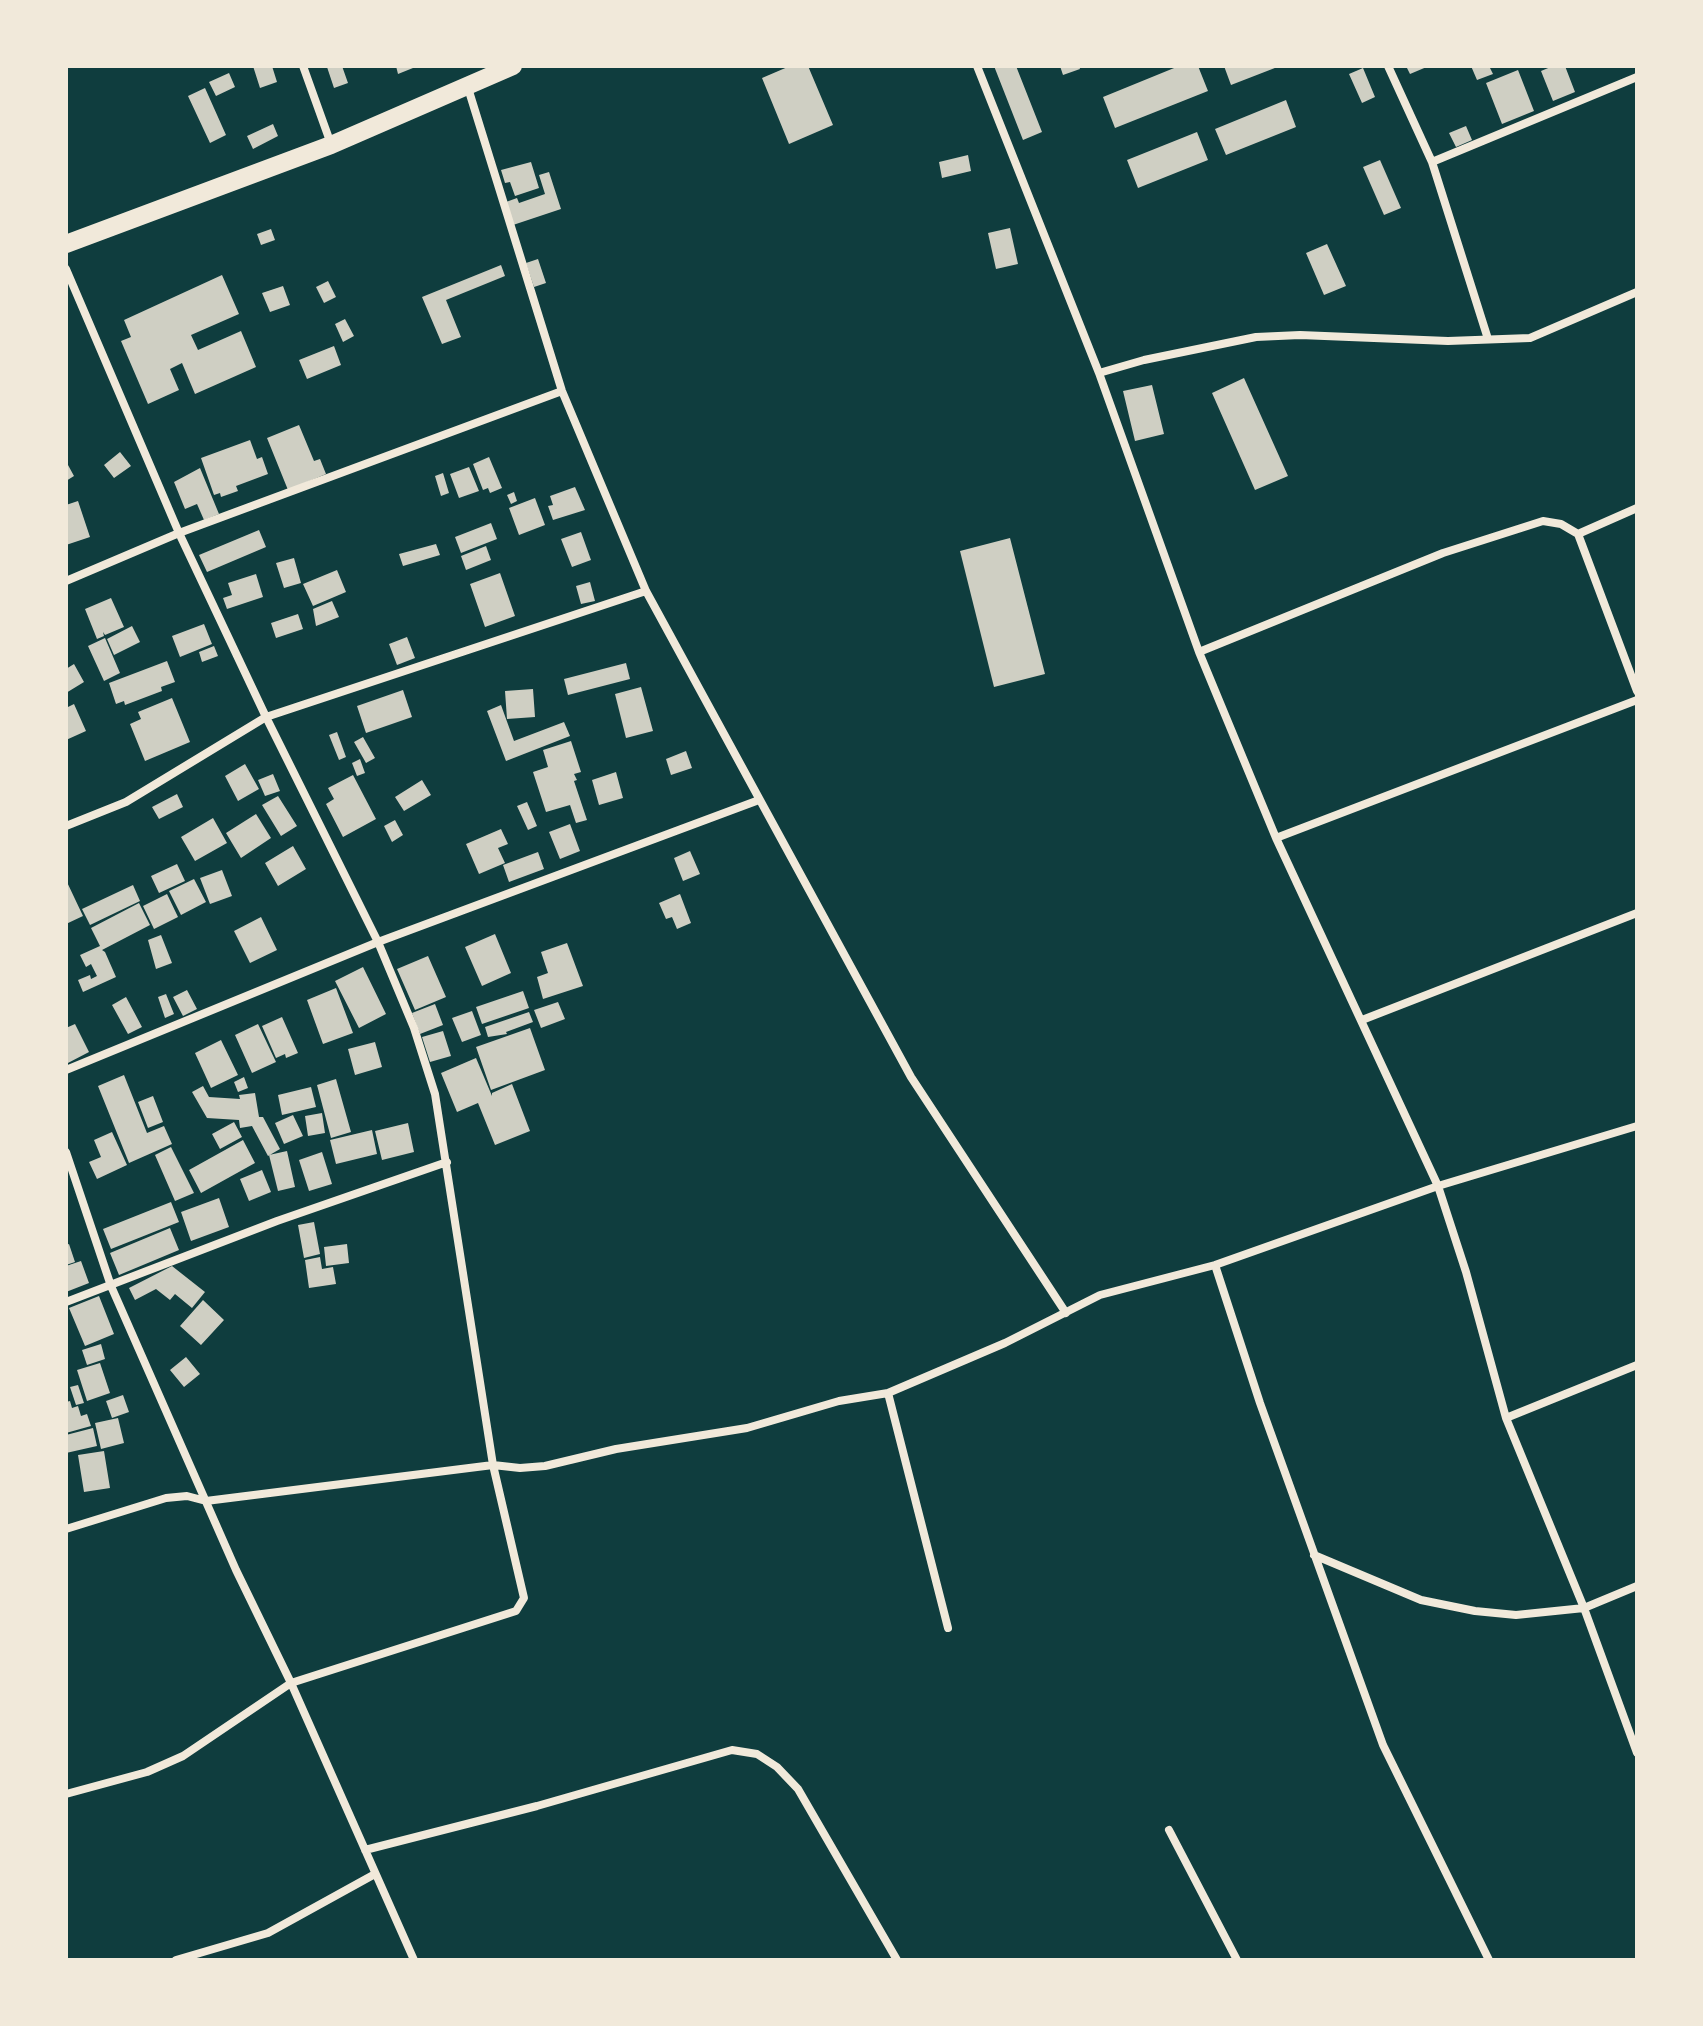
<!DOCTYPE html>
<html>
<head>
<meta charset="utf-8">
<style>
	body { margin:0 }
	#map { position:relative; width:1703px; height:2026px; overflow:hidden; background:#0f3d3e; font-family:Arial,sans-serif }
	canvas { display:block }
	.frame { position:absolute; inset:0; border:68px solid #f1e9da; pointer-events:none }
</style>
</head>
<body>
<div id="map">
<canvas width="1703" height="2026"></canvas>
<div class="frame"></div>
</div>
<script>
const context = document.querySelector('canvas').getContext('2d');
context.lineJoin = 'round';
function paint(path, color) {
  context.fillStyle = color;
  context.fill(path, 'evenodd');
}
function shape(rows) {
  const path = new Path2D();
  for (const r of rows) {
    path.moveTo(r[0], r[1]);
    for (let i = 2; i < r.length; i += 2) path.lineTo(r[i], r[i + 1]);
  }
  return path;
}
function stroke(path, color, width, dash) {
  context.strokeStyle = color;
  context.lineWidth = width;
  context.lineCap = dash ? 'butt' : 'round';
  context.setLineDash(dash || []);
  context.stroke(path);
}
paint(shape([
	[253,66,272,66,277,82,260,88],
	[342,66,348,83,334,88,327,67],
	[396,66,418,66,398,74],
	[790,66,808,66,833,125,789,144,762,78],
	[994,66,1016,66,1042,132,1023,140],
	[1060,66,1079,66,1080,69,1063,75],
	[1179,66,1198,66,1208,91,1115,128,1103,97],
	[1224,66,1280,66,1231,85],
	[1406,66,1429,66,1410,74],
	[1471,66,1489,66,1493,74,1477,80],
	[1553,66,1565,66,1575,92,1553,101,1541,71],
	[1363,68,1375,97,1362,103,1349,74],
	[1518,70,1534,111,1502,124,1486,83],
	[229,73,235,87,216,96,209,82],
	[205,88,226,135,210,143,188,96],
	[1286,100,1296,127,1226,155,1215,129],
	[273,124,278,136,253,149,247,136],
	[1466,126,1472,140,1456,147,1449,133],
	[1197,132,1208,160,1138,188,1127,160],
	[968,155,971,171,942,178,939,162],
	[1380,160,1401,208,1384,215,1363,167],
	[531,162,539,188,515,196,510,182,505,183,501,170],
	[549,172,561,209,513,225,506,202,517,198,519,203,545,194,539,175],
	[1010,228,1018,264,996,269,988,233],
	[271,229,275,240,261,245,257,234],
	[1327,244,1346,286,1324,295,1306,253],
	[538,259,546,283,534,287,526,263],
	[501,265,505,276,446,300,461,337,442,344,422,297],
	[222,275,239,314,191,335,198,350,241,331,256,367,195,394,182,363,170,369,179,390,148,404,121,341,131,337,124,320],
	[328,281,336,297,324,303,316,287],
	[283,286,290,305,270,312,262,293],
	[345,319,354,336,343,342,335,324],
	[334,346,341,365,307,379,299,360],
	[1244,378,1288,476,1255,490,1212,393],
	[1152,385,1164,434,1135,441,1123,391],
	[299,425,314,461,320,459,326,474,288,490,267,438],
	[250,440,257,459,262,457,268,474,236,486,238,491,221,497,220,493,214,495,201,458],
	[120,452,131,466,114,478,104,465],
	[489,457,502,488,490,493,488,488,483,490,473,464],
	[68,465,74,476,66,481,66,467],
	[469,467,479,491,459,498,450,474],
	[200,468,219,514,204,520,197,504,185,509,174,482],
	[443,473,449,493,441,496,435,476],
	[575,487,585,510,553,520,548,506,553,505,550,496],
	[514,492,517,501,511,504,507,495],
	[535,498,545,525,519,535,509,508],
	[78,501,90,537,66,545,66,505],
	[491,523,497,539,461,553,455,537],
	[259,530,266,547,207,572,199,555],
	[581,532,591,560,572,567,561,539],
	[1010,538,1045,674,994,687,960,551],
	[436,544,440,555,403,566,399,554],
	[486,546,491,560,466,570,461,556],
	[294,558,301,583,284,588,276,563],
	[337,570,346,592,313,606,303,584],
	[500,573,515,616,485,627,470,584],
	[256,574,263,597,227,609,223,598,232,595,228,583],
	[590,582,595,601,581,604,576,586],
	[111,598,124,627,105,635,103,632,104,636,97,639,85,609],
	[332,601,339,617,316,626,313,609],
	[298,614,303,629,276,638,271,623],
	[204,624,212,644,180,657,172,636],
	[132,626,140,642,114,655,107,639],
	[407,637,415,658,397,665,389,644],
	[105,638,120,673,104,681,88,646],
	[214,646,218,656,202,662,199,652],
	[167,661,175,682,161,687,162,691,125,705,124,701,116,704,109,683],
	[626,663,630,679,568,695,564,679],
	[74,664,84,682,66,693,66,669],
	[641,687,653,731,626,738,615,694],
	[533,689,535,717,507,719,505,691],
	[403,690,412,717,366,733,357,706],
	[172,698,190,742,145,761,130,724,141,719,138,712],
	[74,704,86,731,66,740,66,708],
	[501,705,514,741,564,722,570,736,506,761,487,711],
	[337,732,346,757,339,760,329,735],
	[363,737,375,758,366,763,354,742],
	[571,741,581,772,574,774,577,780,574,781,587,820,576,823,570,805,546,812,533,772,548,767,543,750],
	[686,751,692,768,671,775,666,759],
	[360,759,365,773,357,776,352,763],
	[245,764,259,789,238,801,225,776],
	[616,772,623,798,599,805,592,780],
	[273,774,280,791,265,796,258,780],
	[353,775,376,819,343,837,326,804,334,799,328,788],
	[422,780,431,795,404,811,395,797],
	[177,794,183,807,159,819,152,807],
	[278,796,297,826,281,836,262,805],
	[527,802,537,826,528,830,517,806],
	[256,814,271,838,241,858,226,833],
	[213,818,227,843,195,861,181,837],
	[395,820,403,835,392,842,384,826],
	[570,824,580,851,560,859,549,832],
	[501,829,508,844,498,848,505,863,479,874,466,844],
	[293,846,306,869,278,886,265,863],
	[690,851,700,874,683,881,674,858],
	[538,852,544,869,509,882,503,865],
	[177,864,185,881,159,893,151,876],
	[222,870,232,896,210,904,200,878],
	[194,879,206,902,181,915,169,891],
	[66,880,83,916,66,924],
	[133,885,140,901,90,925,82,909],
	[167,894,178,917,154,929,143,906],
	[680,894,691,923,677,929,672,917,666,919,659,903],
	[139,903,150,925,102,950,105,952,116,977,83,992,78,980,90,975,91,979,97,976,91,964,86,967,80,955,100,946,91,928],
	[261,917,277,950,250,963,234,931],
	[495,934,511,973,482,986,465,947],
	[161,935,172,963,156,969,148,940],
	[567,943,583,986,543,999,537,977,548,973,541,952],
	[428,956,446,997,415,1010,397,969],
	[363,967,386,1014,359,1028,335,981],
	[336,988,353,1033,323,1044,307,1000],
	[187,990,197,1009,183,1016,173,997],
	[523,991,529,1008,482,1024,476,1007],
	[166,994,174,1014,165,1018,158,997],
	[126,997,142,1027,128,1034,112,1005],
	[558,1002,565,1019,541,1028,534,1010],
	[435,1004,443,1025,420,1034,412,1013],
	[472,1011,481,1035,462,1042,452,1018],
	[529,1012,533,1022,506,1032,507,1034,488,1037,485,1027],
	[282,1017,298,1053,286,1058,285,1054,276,1058,262,1026],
	[75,1024,89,1052,66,1064,66,1028],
	[258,1024,276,1062,252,1073,235,1035],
	[530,1028,545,1070,491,1090,476,1047],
	[443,1031,451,1056,430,1062,422,1037],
	[221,1040,238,1075,211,1088,195,1053],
	[375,1042,382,1067,355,1075,348,1049],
	[476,1058,492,1096,492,1093,512,1084,530,1131,495,1145,478,1103,457,1112,441,1073],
	[124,1075,147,1133,164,1126,172,1144,129,1163,98,1086],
	[244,1077,248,1088,238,1092,234,1082],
	[336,1079,351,1132,331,1138,317,1085],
	[203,1086,209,1097,240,1099,239,1095,255,1093,259,1117,263,1117,280,1149,268,1156,252,1126,240,1128,239,1120,207,1118,192,1092],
	[311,1087,316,1107,282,1115,278,1095],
	[153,1096,163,1122,148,1128,138,1102],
	[322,1113,325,1133,308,1136,305,1116],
	[293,1115,303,1136,284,1144,275,1123],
	[234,1122,242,1137,220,1149,212,1134],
	[408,1123,414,1152,382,1160,375,1131],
	[372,1130,377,1154,336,1164,330,1140],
	[112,1132,127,1165,97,1179,89,1162,101,1157,94,1140],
	[243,1140,255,1163,201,1193,189,1170],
	[171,1147,194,1193,175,1201,155,1155],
	[287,1151,295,1187,278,1191,269,1155],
	[322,1152,332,1184,309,1191,299,1160],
	[262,1170,271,1192,249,1201,240,1179],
	[219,1198,229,1227,191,1241,181,1212],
	[171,1202,179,1222,111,1249,103,1229],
	[314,1222,320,1254,304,1258,298,1225],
	[170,1228,179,1250,119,1275,110,1253],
	[69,1244,75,1262,66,1265,66,1245],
	[347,1244,349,1263,326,1266,324,1247],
	[320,1257,322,1269,333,1267,336,1284,309,1288,305,1260],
	[81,1261,89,1283,66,1292,66,1266],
	[172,1266,205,1292,192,1308,175,1294,170,1300,156,1289,135,1300,129,1288],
	[99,1296,114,1334,85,1346,69,1308],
	[203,1300,224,1320,201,1345,180,1326],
	[101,1344,105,1359,87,1365,82,1350],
	[186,1357,200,1374,184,1387,170,1370],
	[100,1363,110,1393,87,1401,77,1370],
	[78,1385,84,1403,76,1405,70,1387],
	[123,1395,129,1412,112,1418,106,1401],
	[70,1401,72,1408,78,1406,81,1416,87,1414,91,1426,66,1433,66,1402],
	[118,1418,124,1443,101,1449,95,1423],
	[93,1428,97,1446,66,1453,66,1435],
	[104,1451,110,1488,84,1492,78,1455]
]), '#cfcfc3');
stroke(shape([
	[303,66,331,144],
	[977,66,1099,373,1199,652,1276,838,1438,1186,1466,1272,1506,1418,1584,1608,1637,1753],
	[1388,66,1432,162,1488,339],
	[468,88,562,391,646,591,911,1077,1066,1313],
	[1432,162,1637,77],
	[66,269,179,533,266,717,378,942,414,1028,435,1094,493,1465,524,1598,516,1611,291,1683,183,1756,147,1772,66,1794],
	[1099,373,1144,360,1256,337,1300,335,1448,341,1530,338,1637,292],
	[1578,534,1637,508],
	[66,581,179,533,562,391],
	[1199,652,1443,553,1543,521,1561,524,1578,534,1637,691],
	[66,826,126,802,266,717,646,591],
	[1276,838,1637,700],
	[1362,1020,1637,913],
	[66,1070,378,942,759,800],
	[66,1152,111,1286,236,1570,291,1683,414,1960],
	[1215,1265,1260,1403,1383,1745,1489,1960],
	[66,1302,277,1221,447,1162],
	[888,1393,948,1628],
	[1506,1418,1637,1365],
	[66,1529,166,1498,187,1496,206,1501,493,1465,520,1468,545,1466,616,1449,747,1428,839,1401,888,1393,1005,1343,1100,1295,1215,1265,1438,1186,1637,1126],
	[1314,1555,1421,1600,1475,1611,1516,1615,1584,1608,1637,1586],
	[1169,1830,1237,1960],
	[365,1850,537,1806,732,1750,757,1754,777,1767,798,1789,897,1960],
	[176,1960,268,1933,375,1874]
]), '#f1e9da', 8);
stroke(shape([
	[66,244,331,145,513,66]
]), '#f1e9da', 18);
</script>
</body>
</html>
